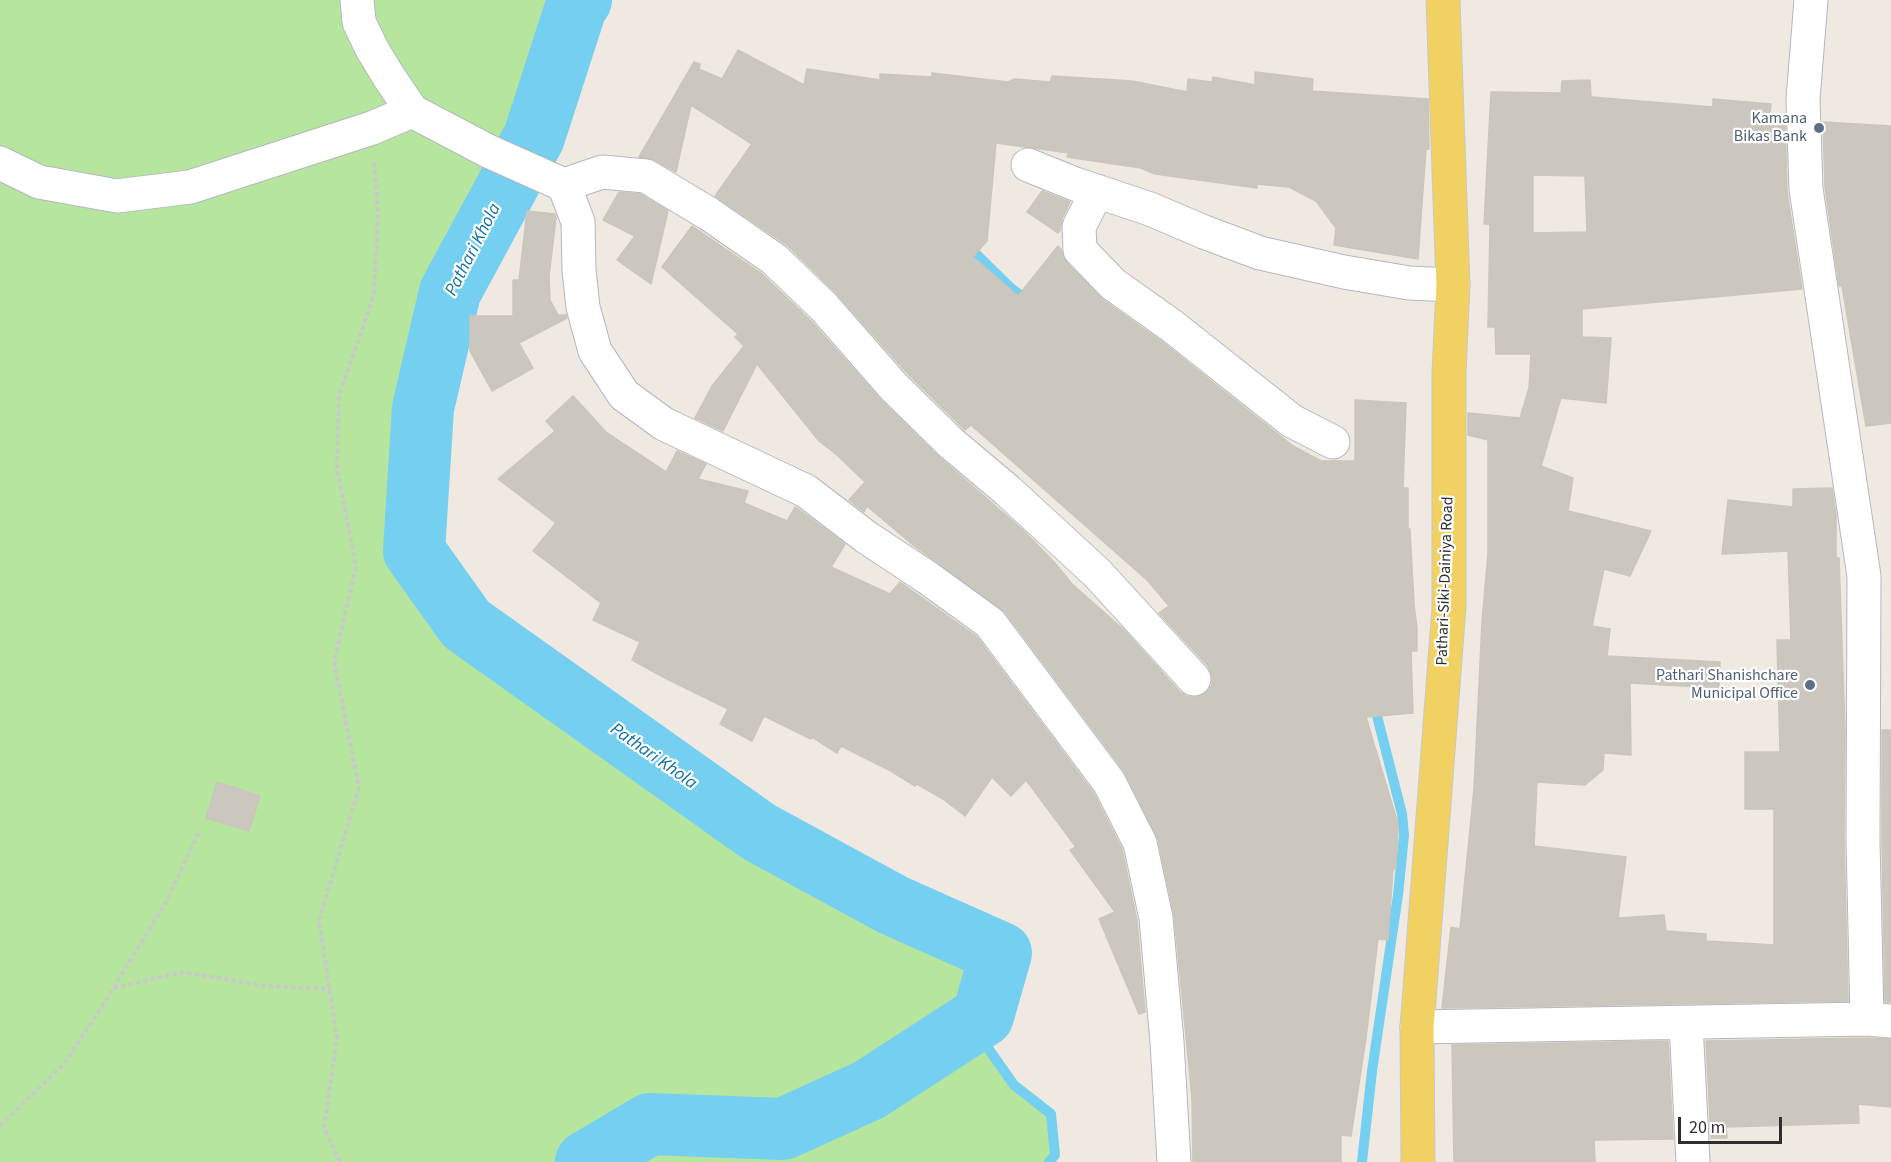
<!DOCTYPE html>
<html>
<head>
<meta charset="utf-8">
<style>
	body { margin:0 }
	#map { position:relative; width:1891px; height:1162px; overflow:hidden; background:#efe9e1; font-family:"Source Sans 3",sans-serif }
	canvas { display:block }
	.scale { position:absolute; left:1678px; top:1117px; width:104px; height:27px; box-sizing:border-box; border:3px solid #2e2e2e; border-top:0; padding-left:8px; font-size:18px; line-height:21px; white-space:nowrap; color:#2e2e2e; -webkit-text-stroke:4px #fff; paint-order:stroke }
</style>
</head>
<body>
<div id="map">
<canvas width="1891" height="1162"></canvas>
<div class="scale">20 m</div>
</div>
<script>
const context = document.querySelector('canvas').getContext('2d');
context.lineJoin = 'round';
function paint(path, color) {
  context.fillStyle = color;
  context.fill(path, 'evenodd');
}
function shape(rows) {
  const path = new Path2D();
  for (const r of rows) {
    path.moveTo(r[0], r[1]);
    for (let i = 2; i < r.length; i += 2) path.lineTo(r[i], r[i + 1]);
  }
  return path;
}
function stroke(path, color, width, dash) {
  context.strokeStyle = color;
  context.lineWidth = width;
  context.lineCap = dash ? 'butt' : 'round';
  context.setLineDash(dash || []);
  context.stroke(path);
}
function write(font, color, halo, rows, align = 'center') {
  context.font = font + ' "Source Sans 3",sans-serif';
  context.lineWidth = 4.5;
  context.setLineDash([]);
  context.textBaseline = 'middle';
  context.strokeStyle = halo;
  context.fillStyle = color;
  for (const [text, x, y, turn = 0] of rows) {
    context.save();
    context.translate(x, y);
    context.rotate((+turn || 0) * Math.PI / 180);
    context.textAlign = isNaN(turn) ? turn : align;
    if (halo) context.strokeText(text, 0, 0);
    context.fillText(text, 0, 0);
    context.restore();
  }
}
paint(shape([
	[0,0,581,0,576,7,534,137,450,292,423,408,414,551,466,624,759,832,893,905,1001,953,983,1016,971,1024,1014,1085,1051,1114,1055,1155,1049,1162,0,1162]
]), '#b6e59e');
stroke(shape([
	[967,245,1011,288,1031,303],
	[971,1024,1014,1085,1051,1114,1055,1155,1049,1162],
	[1362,1162,1372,1071,1398,895,1404,835,1402,814,1374,704]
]), '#75cff0', 10);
stroke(shape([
	[581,0,576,7,534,137,450,292,423,408,414,551,466,624,759,832,893,905,1001,953,983,1016,869,1090,783,1129,650,1124,586,1162]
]), '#75cff0', 62);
const building = shape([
	[738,50,804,85,807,69,880,80,880,74,932,77,932,73,1008,82,1014,79,1050,82,1052,76,1132,81,1187,92,1188,79,1212,82,1213,77,1255,85,1255,72,1313,79,1312,91,1428,99,1429,149,1426,149,1418,259,1334,245,1336,228,1316,201,1289,187,1257,184,1257,188,1155,174,1141,168,1067,157,1069,153,996,143,987,241,973,257,985,267,984,273,987,269,1018,296,1058,246,1061,249,1067,263,1102,299,1161,341,1293,446,1321,461,1355,461,1355,400,1406,403,1403,488,1408,488,1408,529,1410,529,1414,605,1417,628,1417,651,1411,651,1413,713,1366,717,1398,824,1396,869,1393,869,1388,940,1378,939,1366,1038,1351,1136,1341,1135,1341,1162,1193,1162,1192,1098,1174,914,1158,839,1124,771,1005,612,913,545,867,506,864,512,849,500,865,482,837,455,819,441,757,364,723,431,695,418,712,386,744,346,735,337,738,334,662,267,692,226,762,274,810,320,880,399,939,457,1023,530,1055,563,1072,584,1124,630,1180,692,1188,697,1197,697,1206,693,1212,685,1212,676,1208,666,1159,613,1169,606,1147,580,971,425,965,430,964,429,907,373,837,294,787,245,715,196,752,144,691,105,676,172,655,160,639,157,694,62,700,64,699,69,722,79,738,50],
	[1590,80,1591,97,1713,107,1713,99,1771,104,1770,114,1785,115,1787,192,1802,289,1582,309,1582,337,1611,338,1606,403,1561,398,1541,466,1573,478,1568,511,1651,531,1630,576,1604,569,1592,626,1610,629,1607,656,1720,662,1719,688,1630,683,1631,755,1604,753,1603,770,1585,785,1537,782,1534,846,1626,857,1618,918,1664,915,1666,931,1706,934,1706,941,1774,945,1774,809,1745,809,1745,752,1780,752,1777,640,1791,640,1788,551,1722,554,1728,500,1793,507,1793,489,1832,488,1836,515,1836,558,1839,558,1845,730,1844,840,1848,1001,1442,1008,1451,927,1460,929,1474,789,1482,622,1488,553,1488,440,1468,435,1468,413,1520,418,1529,388,1531,354,1496,354,1495,327,1488,327,1490,224,1484,224,1491,92,1561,93,1562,81,1590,80],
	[1533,175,1585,176,1587,232,1533,233,1533,175],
	[1823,122,1891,126,1891,423,1866,426,1842,286,1839,286,1825,187,1823,122],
	[1042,191,1070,202,1062,219,1060,230,1058,233,1027,212,1042,191],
	[619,192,640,194,668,211,651,284,617,260,635,236,603,220,619,192],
	[527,211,555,214,556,218,549,276,550,300,558,315,566,315,567,318,519,343,533,368,492,391,470,351,470,316,513,316,513,280,519,280,527,211],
	[573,396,607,433,666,472,677,451,706,464,698,479,748,491,744,503,787,521,795,507,801,511,845,544,831,567,890,594,900,582,977,637,1093,792,1122,849,1137,921,1145,1012,1139,1014,1099,919,1115,912,1070,850,1076,847,1026,780,1011,796,992,777,965,816,943,799,917,784,915,786,891,771,841,746,837,753,812,737,811,739,764,716,752,741,720,724,728,709,667,679,632,660,640,642,593,620,601,603,533,551,556,523,498,479,555,431,546,421,573,396],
	[1882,730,1891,730,1891,1002,1885,1002,1882,840,1882,730],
	[217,782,260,796,249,831,206,818,217,782],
	[1866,1038,1891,1039,1891,1107,1858,1104,1859,1123,1726,1127,1727,1138,1711,1138,1706,1041,1866,1038],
	[1668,1041,1673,1139,1594,1140,1595,1162,1454,1162,1452,1045,1668,1041]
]);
paint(building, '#cbc7bf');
stroke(building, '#cbc5ba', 1.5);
const minor = shape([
	[357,0,359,22,372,49,389,77,412,111],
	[1811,0,1803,99,1806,189,1864,576,1863,840,1867,1019],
	[0,163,39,182,117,196,190,187,372,128,412,111,488,151,564,185,578,222,579,270,583,307,595,351,624,395,664,424,806,491,866,537,928,578,990,623,1109,782,1140,843,1156,918,1167,1042,1174,1162],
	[1028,165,1075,184,1150,209,1204,232,1260,253,1344,272,1409,283,1453,285],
	[564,185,602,172,646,176,709,214,774,259,824,307,893,386,951,443,1008,491,1097,573,1194,679],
	[1097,191,1079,227,1080,250,1113,284,1172,326,1292,421,1333,442],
	[1686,1023,1693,1162],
	[1417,1027,1867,1019,1891,1021]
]);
const major = shape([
	[1418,1162,1417,1027,1449,607,1449,373,1453,285,1443,0]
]);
stroke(minor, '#b4b7c1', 35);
stroke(major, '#c9c9c9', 35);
stroke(shape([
	[114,988,183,972,265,986,330,989],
	[0,1126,63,1065,103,1005,166,902,199,832],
	[340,1162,324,1128,337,1038,319,920,359,788,334,661,356,567,337,468,339,395,374,295,378,212,374,162]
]), '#c9c9c9', 4, [4.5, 3]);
stroke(minor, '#fff', 33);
stroke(major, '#f2d163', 33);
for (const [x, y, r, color] of [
	[1819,128,6,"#5c6f8a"],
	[1810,685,6,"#5c6f8a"]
]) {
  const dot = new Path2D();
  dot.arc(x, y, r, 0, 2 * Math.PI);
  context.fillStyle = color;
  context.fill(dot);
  stroke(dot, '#fff', 2);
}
write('16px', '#4e5e75', '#fff', [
	["Kamana",1807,119],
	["Bikas Bank",1807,137],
	["Pathari Shanishchare",1798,676],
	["Municipal Office",1798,694]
], 'right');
write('16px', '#2e2e2e', '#fff', [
	["Pathari-Siki-Dainiya Road",1446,581,-88]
]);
write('italic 18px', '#0d6fa3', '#fff', [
	["Pathari Khola",474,250,-63],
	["Pathari Khola",653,757,35]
]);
</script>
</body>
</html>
